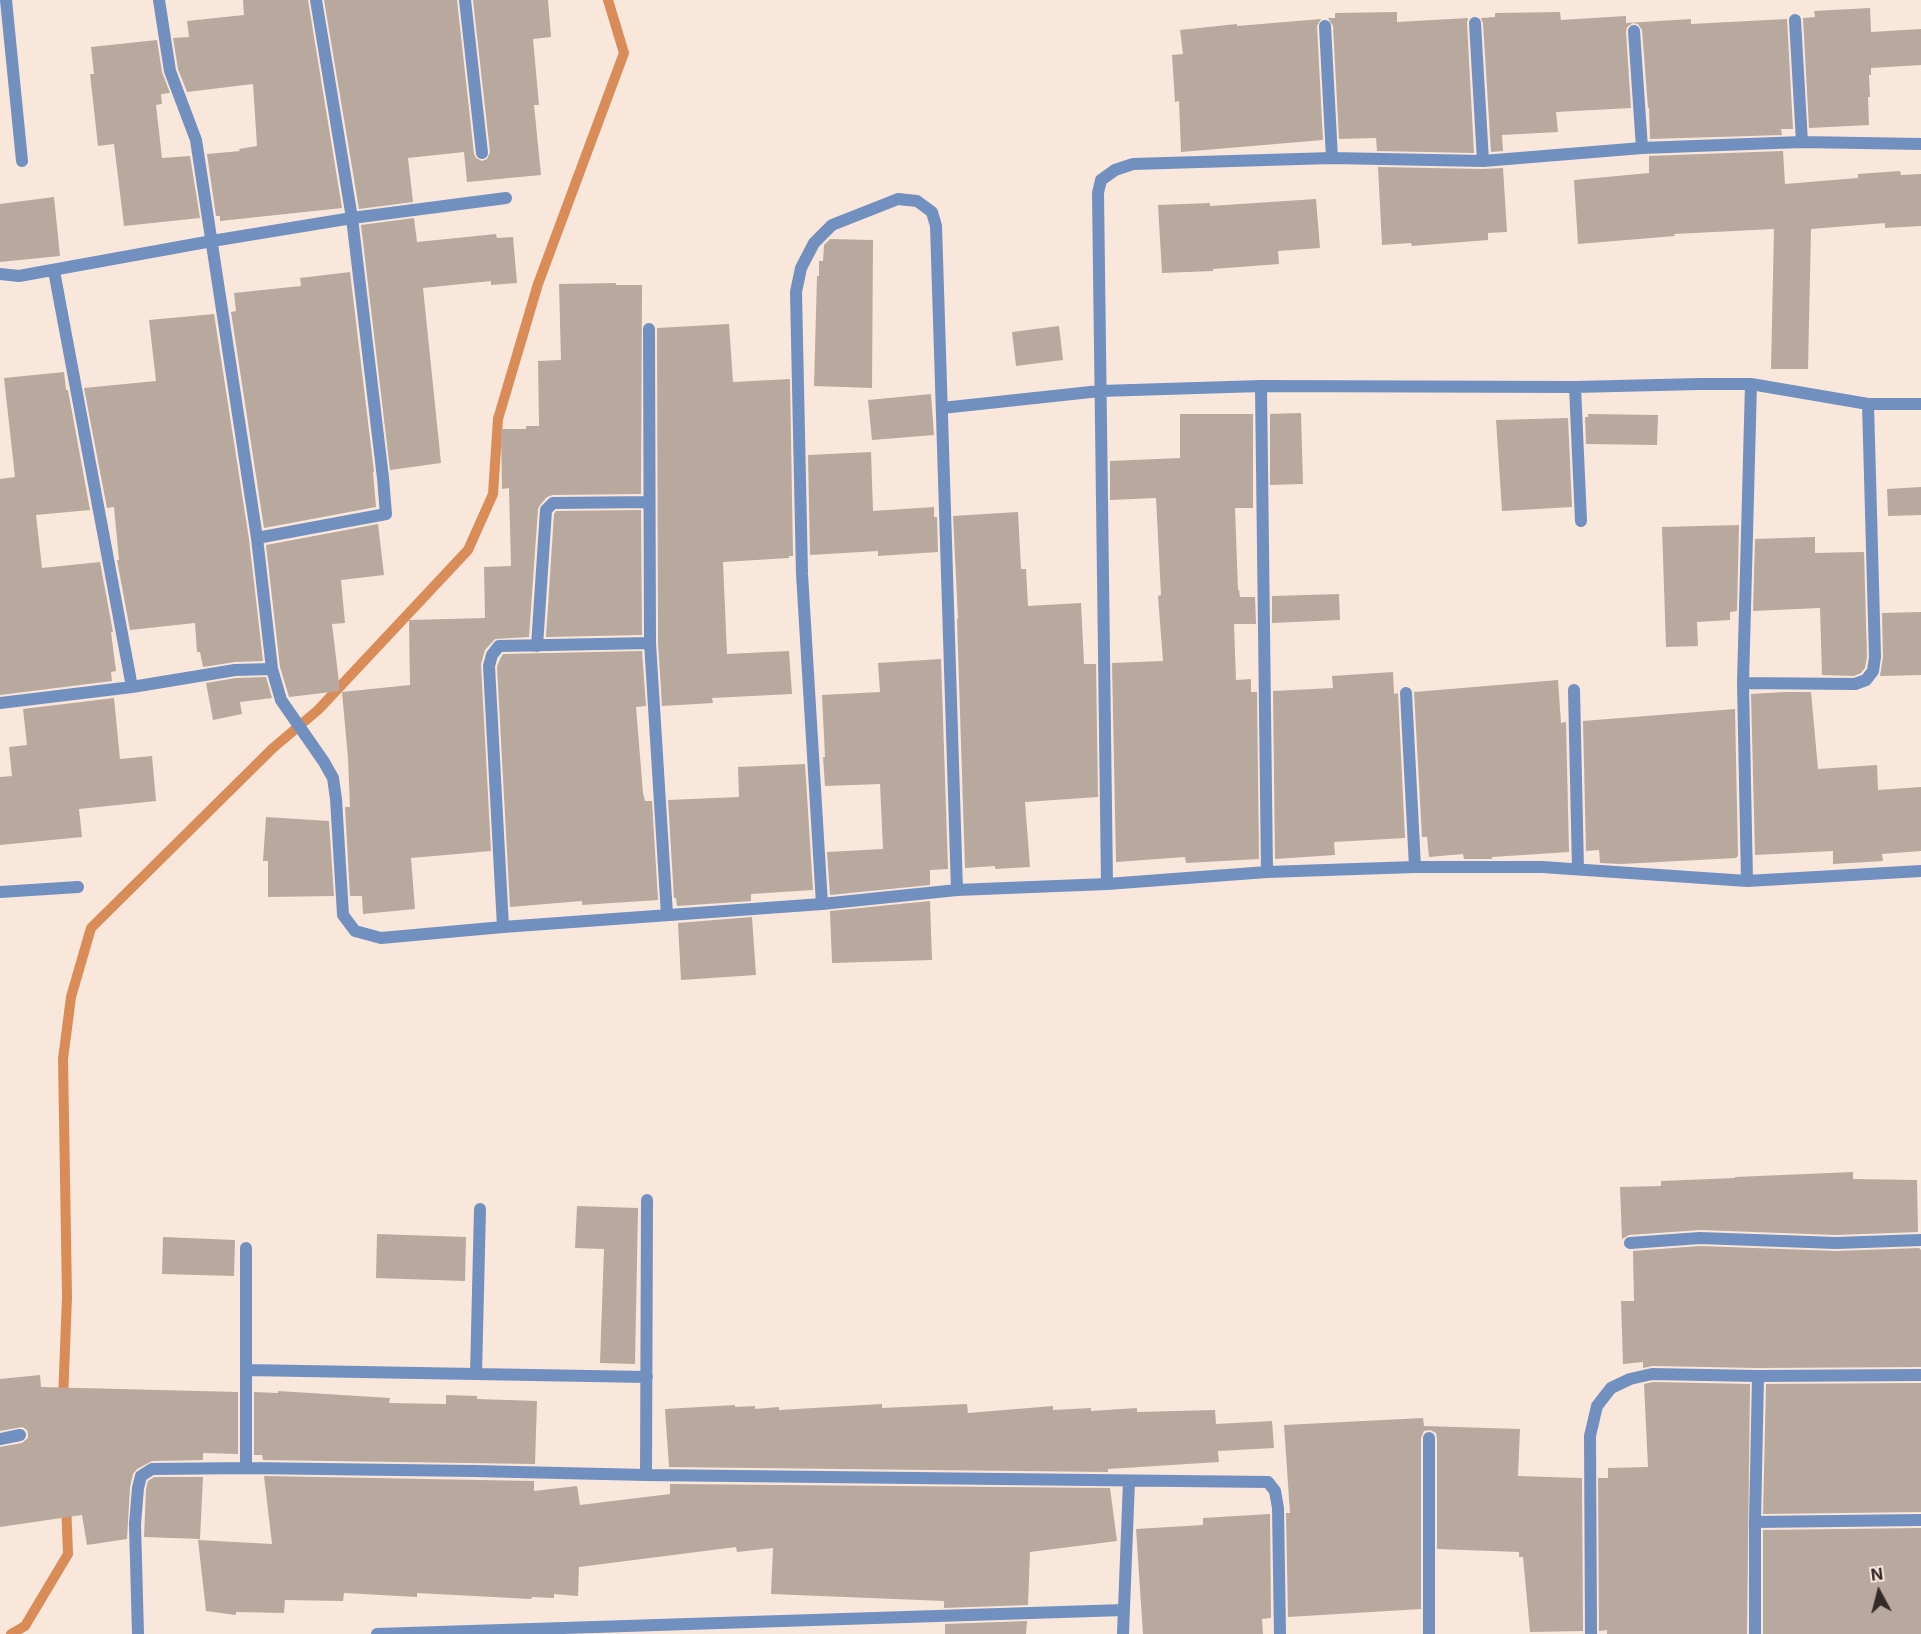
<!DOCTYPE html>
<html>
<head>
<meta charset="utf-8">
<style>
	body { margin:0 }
	#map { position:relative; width:1921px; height:1634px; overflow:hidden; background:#f9e7dc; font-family:Inter,sans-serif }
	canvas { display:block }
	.north { position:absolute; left:1849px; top:1562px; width:60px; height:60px; -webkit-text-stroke:4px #f9e7dc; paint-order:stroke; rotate:353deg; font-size:16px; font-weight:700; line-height:24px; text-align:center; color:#322b27 }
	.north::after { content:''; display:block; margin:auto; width:21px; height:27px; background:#322b27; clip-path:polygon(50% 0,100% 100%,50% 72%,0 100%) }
</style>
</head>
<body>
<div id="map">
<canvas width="1921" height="1634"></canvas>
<div class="north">N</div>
</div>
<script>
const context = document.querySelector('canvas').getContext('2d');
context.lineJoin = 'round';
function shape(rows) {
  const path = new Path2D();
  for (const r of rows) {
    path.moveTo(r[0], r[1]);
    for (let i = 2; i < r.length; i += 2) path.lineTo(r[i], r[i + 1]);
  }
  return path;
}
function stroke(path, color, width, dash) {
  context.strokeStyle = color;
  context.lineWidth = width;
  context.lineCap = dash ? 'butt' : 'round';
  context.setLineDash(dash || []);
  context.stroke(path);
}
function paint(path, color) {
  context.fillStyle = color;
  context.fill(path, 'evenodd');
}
stroke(shape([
	[63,1400,67,1297,63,1059,71,997,91,928,273,748,318,710,468,550,493,494,498,419,538,284,624,53,608,0],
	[11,1634,25,1626,68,1554,66,1503]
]), '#d98c58', 10);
paint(shape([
	[243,0,308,0,342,208,220,221,220,216,216,216,207,154,240,151,239,149,257,146,253,84,187,92,178,69,173,38,189,37,187,21,244,15],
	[324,0,457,0,474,154,476,158,482,161,487,159,490,152,473,0,548,0,551,37,533,39,539,105,534,105,541,175,467,182,464,152,408,158,413,202,359,209],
	[1870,8,1871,32,1921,29,1921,65,1871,68,1871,75,1869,75,1870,97,1868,97,1869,125,1809,128,1803,18,1815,17,1814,11],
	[1397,12,1397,22,1468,18,1467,23,1474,153,1377,151,1376,138,1339,139,1333,26,1328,18,1335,18,1335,13],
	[1560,12,1561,20,1626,16,1626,23,1691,19,1691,24,1787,19,1793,129,1781,129,1782,135,1650,139,1649,108,1648,108,1642,30,1638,24,1633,23,1627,27,1626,32,1631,108,1556,112,1558,132,1502,135,1503,151,1491,152,1483,23,1481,18,1495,17,1495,13],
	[1321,19,1317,26,1323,140,1181,152,1179,101,1175,102,1172,55,1183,54,1180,30,1237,24,1237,26],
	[157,40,162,72,170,93,161,94,162,104,156,105,162,158,190,156,200,218,124,226,114,144,98,146,90,74,94,74,91,47],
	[1783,151,1785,184,1858,178,1858,174,1900,171,1901,175,1921,174,1921,226,1885,228,1885,223,1811,229,1808,369,1771,369,1774,229,1674,234,1675,236,1578,244,1574,180,1649,173,1649,156],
	[1378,167,1483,169,1503,168,1507,232,1488,233,1488,240,1412,246,1411,243,1382,245],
	[54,197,60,256,0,262,0,204],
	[1316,199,1320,248,1278,251,1279,264,1213,269,1213,271,1162,273,1158,205,1210,203,1210,206],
	[414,218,417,242,496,234,497,238,513,237,517,283,491,285,491,281,423,288,441,463,390,470,361,225],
	[830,239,873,240,872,388,814,386,817,276,819,276,819,261,823,261,824,245],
	[350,272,374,472,373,472,376,507,264,528,231,312,236,311,234,293,301,286,300,278],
	[616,283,616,285,642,285,641,494,553,495,547,497,540,505,538,509,529,637,495,639,485,650,481,664,491,851,411,858,415,909,363,914,362,896,350,896,345,807,350,807,348,758,342,692,410,685,409,620,485,618,484,567,511,566,509,488,502,489,501,429,526,429,526,426,539,426,538,361,561,360,559,284],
	[214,314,249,539,263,661,235,662,203,667,200,652,197,652,195,623,130,630,117,560,119,560,114,507,107,508,84,388,156,381,149,320],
	[729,324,733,382,790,379,793,556,789,556,789,558,723,562,727,654,789,651,792,694,712,698,713,703,662,706,658,643,657,328],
	[1059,326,1063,360,1016,366,1012,332],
	[64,372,66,390,68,390,90,510,36,515,42,568,100,562,113,632,111,632,116,671,111,672,112,681,0,695,0,479,15,477,4,378],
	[931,394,934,435,872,440,868,400],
	[1301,413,1303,484,1270,485,1270,414],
	[1180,414,1253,414,1253,508,1235,508,1238,590,1239,590,1240,597,1255,597,1256,624,1234,624,1236,680,1251,679,1251,692,1257,692,1259,859,1186,863,1185,857,1116,862,1112,663,1163,661,1158,596,1161,595,1156,498,1110,500,1110,461,1180,458],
	[1588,414,1658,415,1657,445,1586,444,1585,417,1588,417],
	[1568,418,1572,507,1502,511,1496,420],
	[871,452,873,511,934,507,934,517,937,517,938,552,878,556,878,551,810,555,808,455],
	[1921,487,1921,515,1888,516,1887,489],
	[641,510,642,635,546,637,554,514,556,511],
	[1018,512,1021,569,1026,569,1028,606,1081,603,1084,664,1096,664,1098,797,1025,802,1030,867,995,869,995,866,965,868,957,619,958,619,953,516],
	[378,524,384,575,341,580,345,623,332,624,340,691,289,697,280,667,266,545],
	[1739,525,1737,611,1730,612,1730,620,1697,622,1698,646,1666,647,1662,527],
	[1815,537,1815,553,1864,552,1867,657,1865,668,1861,673,1854,676,1822,675,1820,608,1753,611,1755,539],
	[1339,594,1340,620,1272,623,1272,596],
	[1921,612,1921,675,1880,676,1883,657,1882,613],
	[642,651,646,706,636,707,643,793,645,801,652,801,658,900,582,905,582,901,510,907,497,667,500,659,503,654],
	[941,659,948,869,930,870,930,885,830,895,827,852,883,849,880,784,825,786,823,757,825,757,822,695,880,692,878,663],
	[1393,672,1394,694,1398,693,1405,838,1334,842,1335,855,1275,859,1273,691,1333,688,1332,676],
	[266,677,272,698,240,702,242,714,213,720,206,683,236,678],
	[1558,680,1561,723,1566,722,1569,852,1492,857,1492,859,1464,859,1463,854,1429,857,1427,837,1422,837,1414,692],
	[1785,692,1811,692,1818,769,1877,765,1878,790,1921,787,1921,851,1882,854,1883,861,1833,864,1833,851,1755,855,1751,694],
	[114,698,120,759,152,756,156,801,79,809,82,837,0,845,0,777,12,776,9,747,27,745,23,709],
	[1735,709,1738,856,1736,858,1621,864,1600,863,1599,850,1586,851,1583,721],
	[805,764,813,890,751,894,751,901,677,906,676,898,674,898,668,800,739,797,738,767],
	[266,817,329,821,334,896,268,897,268,861,263,861],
	[930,901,932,960,832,963,830,911],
	[752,917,756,975,681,980,678,923],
	[1853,1172,1853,1179,1917,1180,1918,1232,1836,1235,1700,1230,1629,1235,1622,1239,1620,1187,1661,1186,1661,1181,1735,1178,1735,1177],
	[577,1206,638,1208,635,1364,600,1363,604,1249,575,1248],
	[377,1234,466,1237,465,1281,376,1278],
	[163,1237,235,1240,234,1276,162,1274],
	[1700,1246,1836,1251,1919,1248,1921,1250,1921,1367,1758,1368,1652,1366,1643,1368,1643,1362,1623,1364,1621,1301,1634,1301,1633,1251],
	[40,1375,41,1387,238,1392,238,1454,203,1453,203,1460,152,1461,137,1469,133,1474,130,1487,127,1539,87,1545,82,1515,0,1527,0,1447,22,1443,28,1438,28,1434,27,1430,22,1427,0,1431,0,1379],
	[1653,1382,1750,1384,1747,1634,1607,1634,1607,1630,1599,1631,1598,1478,1608,1478,1608,1468,1648,1467,1644,1384],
	[1921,1383,1921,1512,1763,1514,1766,1384],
	[278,1391,390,1398,389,1403,446,1404,446,1395,477,1396,477,1399,537,1401,535,1464,263,1460,262,1455,254,1455,254,1392,278,1393],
	[882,1404,882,1408,967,1404,968,1413,1053,1406,1053,1410,1091,1408,1091,1411,1137,1408,1137,1412,1215,1410,1216,1424,1272,1421,1274,1448,1218,1451,1219,1462,1108,1469,1108,1472,669,1467,665,1409,735,1405,735,1407,755,1406,755,1409,779,1407,779,1410],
	[1423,1418,1424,1426,1520,1429,1518,1476,1582,1478,1583,1631,1530,1632,1523,1557,1519,1557,1519,1552,1437,1549,1437,1438,1436,1433,1430,1430,1424,1431,1421,1438,1421,1609,1288,1617,1286,1513,1290,1513,1284,1425],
	[264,1476,534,1481,534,1491,577,1486,580,1505,670,1494,670,1484,1110,1488,1117,1541,1030,1552,1028,1605,944,1608,944,1601,771,1594,773,1548,737,1552,736,1547,579,1567,578,1596,554,1594,554,1598,532,1597,531,1599,417,1593,417,1597,344,1593,343,1601,285,1600,284,1613,236,1612,236,1615,206,1611,198,1540,272,1544],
	[154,1477,203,1477,200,1539,144,1537,146,1489,148,1481],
	[1270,1514,1271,1618,1262,1619,1263,1634,1143,1634,1136,1529,1203,1525,1203,1518],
	[1921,1528,1921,1634,1763,1634,1763,1530],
	[1027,1621,1026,1634,945,1634,945,1624]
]), '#b9a89d');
stroke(shape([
	[6,0,22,161],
	[159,0,170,71,196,140,257,538,272,669,281,700,324,762,333,778,336,799,343,915,355,931,381,938,503,927,822,904,957,890,1107,884,1267,872,1415,867,1542,867,1747,881,1921,871],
	[465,0,482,153],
	[1795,20,1802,142],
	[1475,23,1483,161],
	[1325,26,1332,158],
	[1634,31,1642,148],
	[54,271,132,687],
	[0,274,19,276,212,241,352,218,506,198],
	[649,329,650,643,667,915],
	[1261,386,1267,872],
	[1575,387,1581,521],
	[942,408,1100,391,1261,386,1575,387,1699,384,1751,384,1868,404,1921,404],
	[257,538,386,514,383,478,352,218,316,0],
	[537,646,546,510,553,503,649,502],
	[1743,683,1855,684,1866,680,1873,671,1875,657,1868,404],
	[1574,690,1578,869],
	[1406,693,1415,867],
	[0,703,132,687,235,670,272,669],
	[1747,881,1743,683,1751,384],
	[1107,884,1098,193,1101,180,1115,170,1133,164,1332,158,1483,161,1642,148,1802,142,1921,144],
	[0,892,78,887],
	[822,904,802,574,796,292,801,268,814,243,832,225,898,199,917,201,932,212,936,226,957,890],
	[503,927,489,666,492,655,499,646,650,643],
	[1630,1243,1700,1238,1836,1243,1921,1240],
	[246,1248,246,1468,474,1471,646,1475,1268,1482,1275,1491,1278,1508,1280,1634],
	[246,1370,647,1377],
	[476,1374,480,1209],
	[1429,1438,1429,1634],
	[0,1439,20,1435],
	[646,1475,647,1200],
	[1755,1522,1921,1520],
	[138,1634,135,1524,138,1488,141,1476,152,1469,246,1468],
	[377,1634,1124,1610],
	[1123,1634,1129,1481],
	[1591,1634,1590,1436,1597,1406,1611,1388,1630,1379,1652,1374,1758,1376,1921,1375],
	[1755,1634,1755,1522,1758,1376]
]), '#7190bf', 12);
</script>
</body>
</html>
